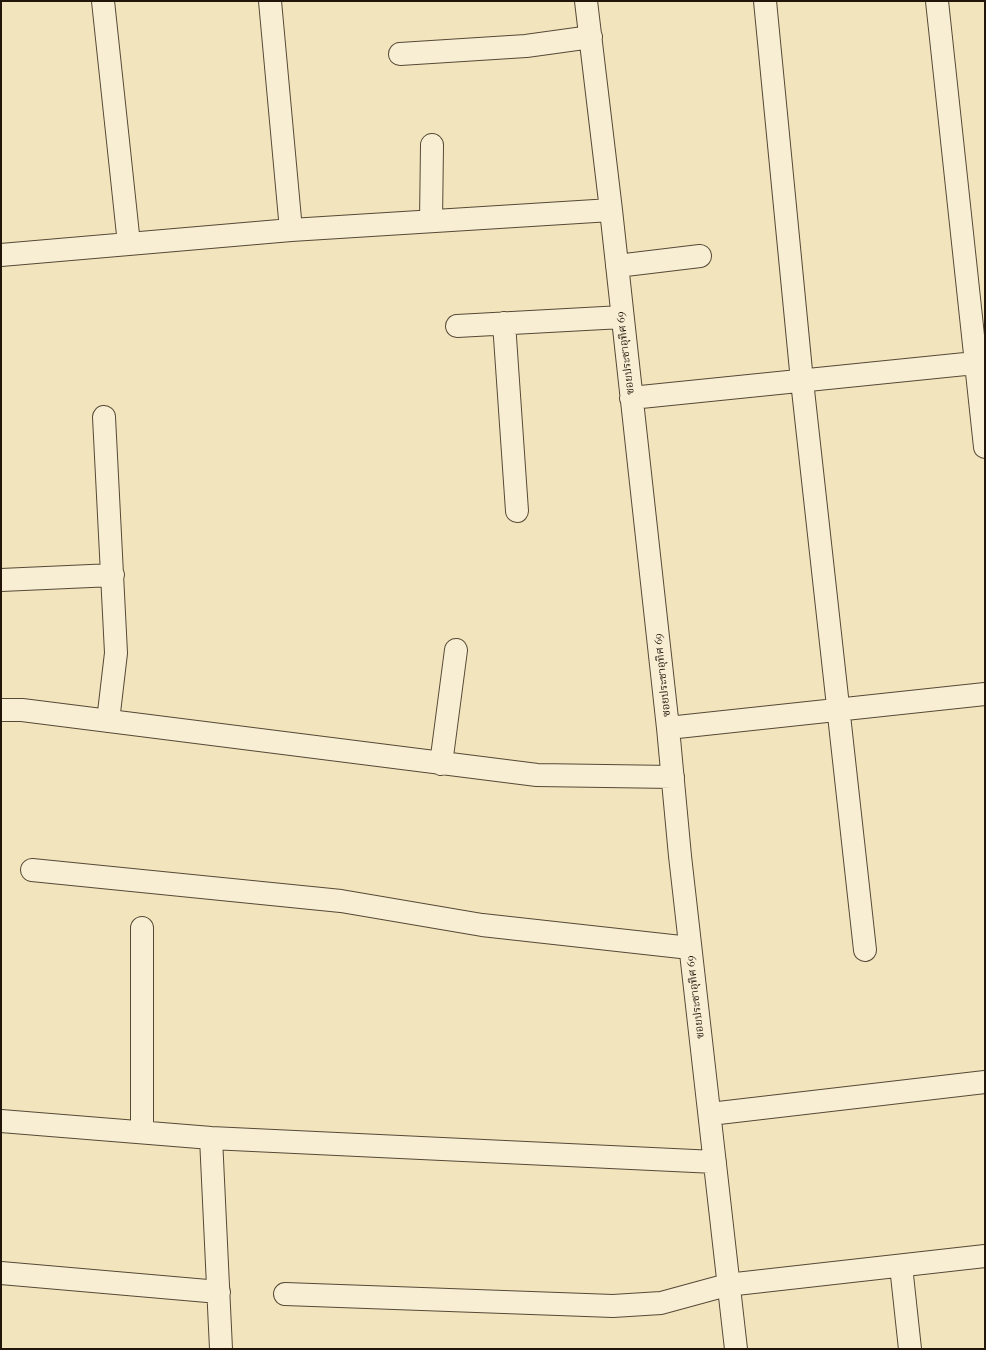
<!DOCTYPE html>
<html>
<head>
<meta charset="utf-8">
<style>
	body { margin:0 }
	#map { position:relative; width:986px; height:1350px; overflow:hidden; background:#f2e5bd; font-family:"IM FELL French Canon",serif }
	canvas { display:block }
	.frame { position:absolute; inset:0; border:2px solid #221509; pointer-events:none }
</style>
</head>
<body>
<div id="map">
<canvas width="986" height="1350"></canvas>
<div class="frame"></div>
</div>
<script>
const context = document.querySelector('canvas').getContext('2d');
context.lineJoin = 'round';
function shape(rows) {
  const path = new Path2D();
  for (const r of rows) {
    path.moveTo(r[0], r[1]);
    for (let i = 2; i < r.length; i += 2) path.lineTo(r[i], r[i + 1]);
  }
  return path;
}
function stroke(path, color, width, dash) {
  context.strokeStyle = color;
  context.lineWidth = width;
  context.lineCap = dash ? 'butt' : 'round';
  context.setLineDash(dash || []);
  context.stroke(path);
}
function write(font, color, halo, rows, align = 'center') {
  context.font = font + ' "IM FELL French Canon","Noto Serif Thai",serif';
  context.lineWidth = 3;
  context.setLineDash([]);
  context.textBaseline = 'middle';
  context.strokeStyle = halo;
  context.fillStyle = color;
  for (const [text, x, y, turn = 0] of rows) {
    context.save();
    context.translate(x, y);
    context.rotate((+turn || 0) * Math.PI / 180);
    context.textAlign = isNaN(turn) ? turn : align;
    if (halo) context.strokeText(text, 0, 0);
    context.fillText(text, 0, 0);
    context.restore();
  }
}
const minor = shape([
	[103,1,129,244],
	[270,1,291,230],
	[586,1,611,210,668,728,680,856,736,1349],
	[765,1,802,381,865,950],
	[937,1,985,447],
	[400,54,526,46,591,37],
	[431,221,432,145],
	[1,255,291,230,611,210],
	[617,266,700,256],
	[504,323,517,511],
	[457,326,622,317],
	[631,398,985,362],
	[104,417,116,653,108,721],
	[1,580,113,575],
	[1,710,22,710,537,775,673,777],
	[668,728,985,694],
	[441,764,456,650],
	[32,870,341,901,482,925,690,948],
	[142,928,142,1132],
	[710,1114,985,1082],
	[1,1121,211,1138,715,1162],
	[211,1138,221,1349],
	[901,1266,910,1349],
	[1,1273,219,1292],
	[285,1294,613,1306,661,1303,727,1285,985,1256]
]);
stroke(minor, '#564936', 24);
stroke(minor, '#f7eed4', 22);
write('11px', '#221509', '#f7eed4', [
	["ซอยประชาอุทิศ 69",626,353,-97],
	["ซอยประชาอุทิศ 69",663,675,-96],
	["ซอยประชาอุทิศ 69",696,997,-97]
]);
</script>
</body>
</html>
